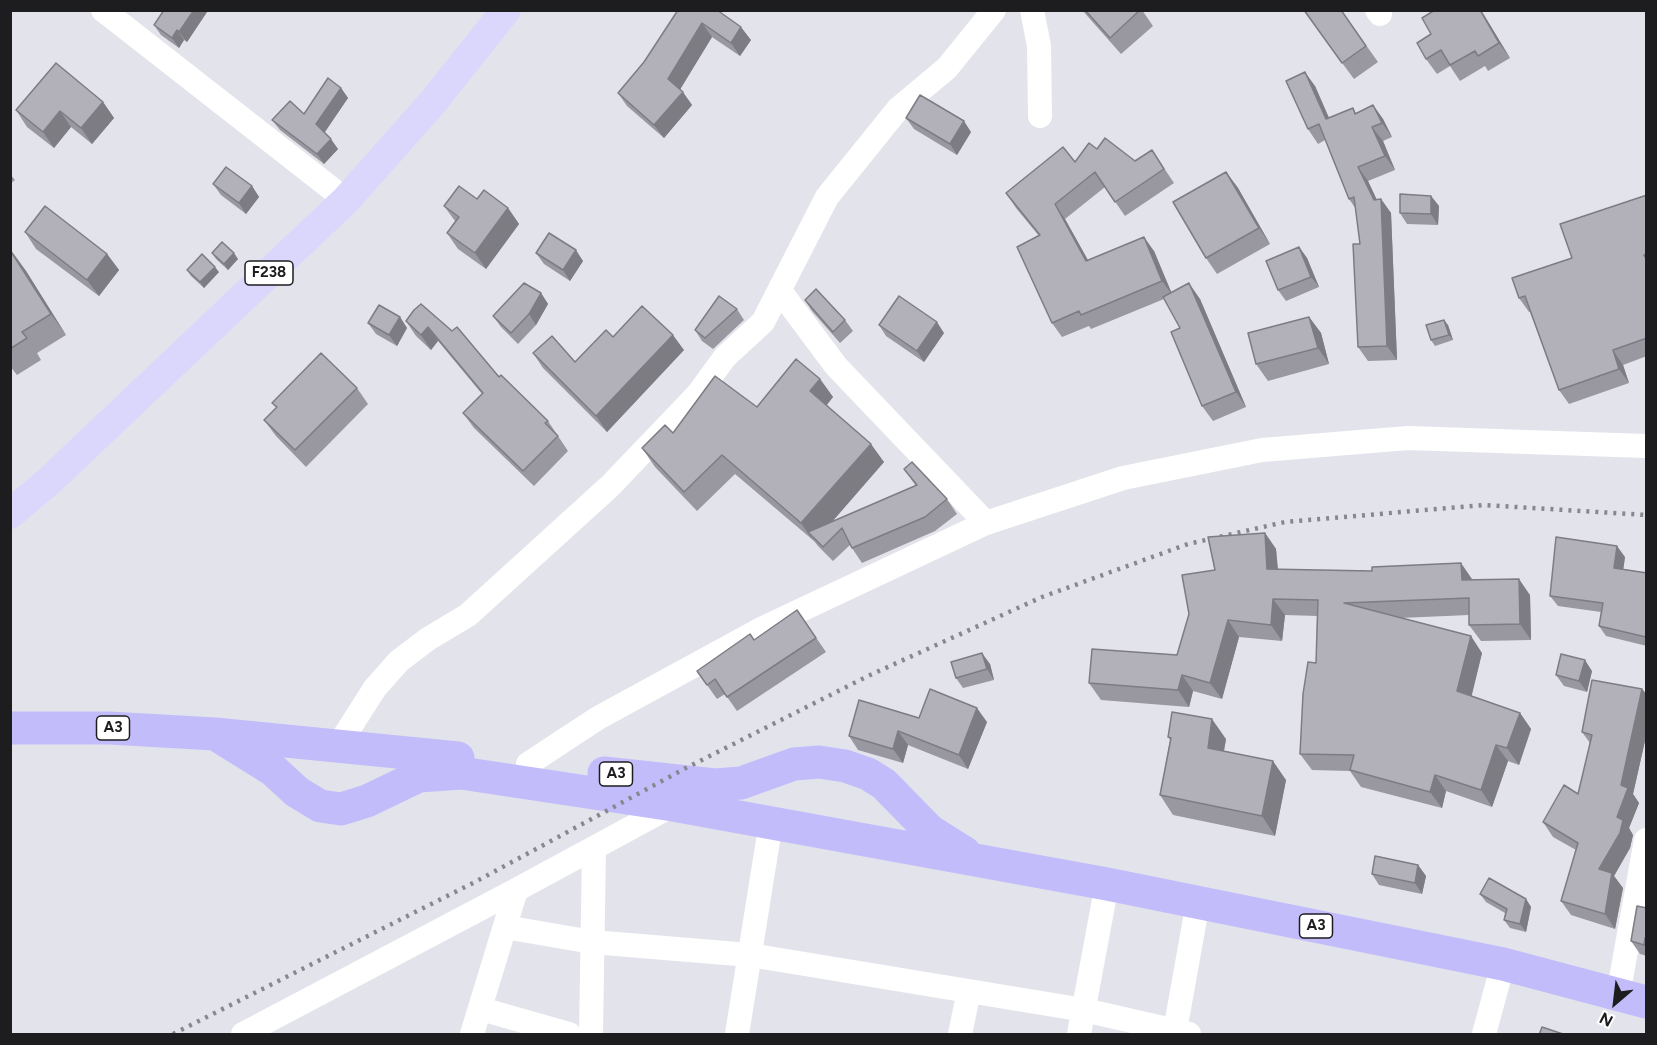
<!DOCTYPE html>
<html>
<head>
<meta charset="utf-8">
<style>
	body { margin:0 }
	#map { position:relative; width:1657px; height:1045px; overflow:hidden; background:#e3e3ec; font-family:Figtree,sans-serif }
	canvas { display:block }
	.frame { position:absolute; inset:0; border:12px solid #1d1d20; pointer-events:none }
	.north { position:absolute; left:1585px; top:973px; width:60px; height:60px; -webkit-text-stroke:4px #fff; paint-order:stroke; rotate:208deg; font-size:16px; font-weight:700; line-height:24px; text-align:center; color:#1d1d20 }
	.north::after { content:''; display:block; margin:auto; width:21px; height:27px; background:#1d1d20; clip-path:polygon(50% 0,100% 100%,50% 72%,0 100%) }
</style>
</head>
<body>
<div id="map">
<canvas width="1657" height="1045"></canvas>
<div class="frame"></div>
<div class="north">N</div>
</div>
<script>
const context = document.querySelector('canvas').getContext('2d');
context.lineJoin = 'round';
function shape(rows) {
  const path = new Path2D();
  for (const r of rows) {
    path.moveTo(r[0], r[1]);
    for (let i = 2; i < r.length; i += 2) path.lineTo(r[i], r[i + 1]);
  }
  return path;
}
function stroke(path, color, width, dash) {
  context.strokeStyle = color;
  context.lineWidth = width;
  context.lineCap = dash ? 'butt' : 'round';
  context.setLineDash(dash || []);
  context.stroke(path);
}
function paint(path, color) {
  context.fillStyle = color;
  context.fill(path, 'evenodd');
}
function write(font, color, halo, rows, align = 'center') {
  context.font = font + ' Figtree,sans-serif';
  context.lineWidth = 5;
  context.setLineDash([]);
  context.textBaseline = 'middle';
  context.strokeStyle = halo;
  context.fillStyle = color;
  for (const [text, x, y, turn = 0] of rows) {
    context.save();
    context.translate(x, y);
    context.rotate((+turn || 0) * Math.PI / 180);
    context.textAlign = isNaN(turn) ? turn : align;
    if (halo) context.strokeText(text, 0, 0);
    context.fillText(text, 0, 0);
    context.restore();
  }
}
stroke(shape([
	[103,10,346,200],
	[1032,10,1039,46,1040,116],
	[1377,10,1380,14],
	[780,291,836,366,986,523],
	[338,746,375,688,399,661,428,639,468,615,610,486,698,394,725,357,763,322,827,197,898,109,947,68,994,10],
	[528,764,598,718,763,628,986,523,1123,478,1262,450,1408,438,1646,446],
	[505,927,592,942,750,955,1084,1010,1189,1034],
	[1618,995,1646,840],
	[481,1009,569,1034],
	[1175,1031,1198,902],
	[243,1034,516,890],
	[472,1034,516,890,673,805],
	[591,1034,594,848],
	[737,1034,771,822],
	[960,1034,969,991],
	[1079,1034,1107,884],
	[1484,1034,1503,964]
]), '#fff', 24);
stroke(shape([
	[10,514,48,482,346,200,433,102,506,10]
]), '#dbd7fc', 30);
stroke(shape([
	[10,728,109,728,215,734,458,758],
	[215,734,273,770,297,792,320,806,341,809,367,801,419,776,461,773,673,805,1107,884,1503,964,1646,1002],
	[604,773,715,785,741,783,794,764,819,762,845,766,868,774,884,784,930,831,965,853]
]), '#c3bcfa', 33);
stroke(shape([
	[173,1034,475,882,684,769,868,676,1042,597,1188,544,1285,522,1484,505,1646,515]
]), '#87878d', 4.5, [3, 6]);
paint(shape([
	[678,10,751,40,740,56,712,37,680,89,692,105,664,138,627,106,618,93,644,62],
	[1082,10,1142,10,1153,26,1121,54],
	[1303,10,1341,10,1378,62,1354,79],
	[1481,10,1510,58,1488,71,1485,66,1460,81,1450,66,1437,74,1426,59],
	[207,12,187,42,184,40,179,48,161,35,154,25],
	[1315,86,1329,118,1353,108,1356,113,1373,105,1383,119,1392,137,1383,141,1395,170,1368,181,1377,200,1381,199,1391,213,1397,360,1368,361,1358,347,1360,244,1356,209,1349,199,1325,140,1318,144,1308,129],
	[341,88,348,98,324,132,338,149,324,164,280,130,272,120,304,114],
	[103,102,114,118,92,144,71,127,54,148,27,127,16,110],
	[906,118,971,132,957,155,914,129],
	[1097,149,1135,161,1152,150,1174,183,1125,216,1105,187,1065,219,1088,260,1154,251,1171,293,1200,299,1246,407,1213,421,1202,406,1180,328,1164,299,1091,329,1089,326,1062,337,1052,323,1039,236,1016,208,1006,193,1075,162],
	[1226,172,1238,188,1270,244,1217,274,1206,258],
	[10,174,15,180,10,184],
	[213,184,252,186,259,197,246,214,221,195],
	[1647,195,1647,356,1623,365,1629,383,1569,404,1559,390,1530,312,1529,312,1519,298,1572,258],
	[1431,196,1439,206,1438,225,1407,224,1400,213],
	[477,199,508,208,519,224,486,269,458,249,447,233,455,221,444,206],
	[25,232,107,254,119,270,99,296,36,249],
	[1299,247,1307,258,1319,287,1286,301,1278,290],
	[10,250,26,271,66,335,37,353,41,360,17,375,10,366],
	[212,253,238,259,228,270,216,259],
	[536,253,583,261,570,281,544,264],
	[187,270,219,272,204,288,191,276],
	[541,293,548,304,536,325,518,344,501,327,493,316],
	[805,300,845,320,853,331,840,343,812,311],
	[737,309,744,320,713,349,702,341,695,330],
	[414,310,499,377,548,421,568,451,534,486,474,428,463,413,482,394,438,341,431,350,416,336,406,321],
	[400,317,407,328,397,346,376,334,368,323],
	[1309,317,1321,333,1329,364,1268,381,1256,364],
	[879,325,944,333,924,362,886,336],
	[1448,325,1453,340,1435,346,1431,340],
	[613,337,684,350,607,432,543,368,533,353,575,362],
	[820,379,833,397,827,405,884,462,832,522,916,486,904,469,947,499,957,514,935,531,862,563,850,545,833,561,818,546,814,541,735,474,697,511,655,467,642,448,673,433,757,407],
	[357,388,368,404,306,467,276,436,264,420,276,408,272,403],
	[1265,533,1276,549,1278,569,1472,579,1530,595,1531,640,1481,641,1469,625,1469,615,1400,618,1482,653,1471,696,1520,713,1531,729,1519,765,1508,761,1492,807,1446,791,1442,808,1361,787,1350,771,1312,770,1300,754,1316,663,1317,616,1285,615,1282,641,1239,637,1222,699,1193,691,1189,707,1101,700,1089,683,1177,655,1215,570],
	[1625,557,1623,569,1647,573,1647,646,1606,636,1599,626,1601,612,1558,606,1550,596],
	[797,610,826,652,737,711,725,694,717,699,697,671,754,640],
	[990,664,994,680,963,688,956,678],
	[1592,671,1587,692,1564,686,1556,675],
	[1642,689,1647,695,1647,732,1633,794,1639,803,1629,828,1633,835,1630,848,1614,876,1623,888,1615,929,1571,915,1561,901,1576,850,1553,837,1543,822,1578,794,1590,743,1582,732],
	[987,722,968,769,908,745,903,763,858,750,849,736],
	[1168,737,1226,739,1224,751,1286,780,1275,836,1173,815,1160,795,1170,740],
	[1418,865,1426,876,1422,894,1379,885,1372,874],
	[1480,894,1526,899,1531,907,1526,932,1510,928,1504,920,1505,913,1486,902],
	[1647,908,1647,956,1640,954,1631,941]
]), '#9998a0');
paint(shape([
	[194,10,206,10,207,12,187,42,179,32],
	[1480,10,1481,10,1510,58,1499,43],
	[702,23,712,37,678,93,668,79],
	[741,27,751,40,740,56,731,43],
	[177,30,184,40,179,48,172,38],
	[1305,72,1315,86,1336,134,1326,119],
	[341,88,348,98,323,135,316,124],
	[683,92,692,105,664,138,654,125],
	[103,102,114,118,92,144,81,128],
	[1373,105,1383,119,1392,137,1382,123],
	[60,111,71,127,54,148,43,132],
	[964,121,971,132,957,155,950,144],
	[1372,127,1383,141,1395,170,1385,156],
	[331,139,338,149,324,164,317,154],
	[1358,167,1368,181,1381,209,1381,199,1391,213,1397,360,1387,346,1374,200],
	[1226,172,1238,188,1270,244,1259,228],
	[252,186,259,197,246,214,239,203],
	[1431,196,1439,206,1438,225,1431,214],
	[1055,204,1065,219,1096,275,1086,261],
	[508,208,519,224,486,269,475,253],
	[1144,237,1154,251,1173,296,1162,281],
	[1299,247,1307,258,1319,287,1311,277],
	[11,250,26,271,66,335,51,314],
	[576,250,583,261,570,281,563,270],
	[234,253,238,259,228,270,224,264],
	[107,254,119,270,99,296,87,280],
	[215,267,219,272,204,288,200,282],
	[1189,283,1200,299,1246,407,1236,392],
	[541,293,548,304,536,325,529,314],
	[400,317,407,328,397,346,389,335],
	[1309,317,1321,333,1329,364,1318,348],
	[1444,320,1448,325,1453,340,1449,335],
	[937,322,944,333,924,362,917,351],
	[428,327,438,341,431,350,421,335],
	[673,335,684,350,607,432,596,416],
	[1613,350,1623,365,1629,383,1619,369],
	[820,379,833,397,823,409,810,391],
	[871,444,884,462,816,540,808,532,814,542,801,523],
	[1265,533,1276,549,1279,585,1267,569],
	[1617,546,1625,557,1622,579,1614,568],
	[1461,563,1472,579,1462,580],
	[1519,579,1530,595,1531,640,1520,624],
	[1273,599,1285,615,1282,641,1271,625],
	[1228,620,1239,637,1222,699,1210,683],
	[1471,636,1482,653,1469,707,1457,691],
	[982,653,990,664,994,680,987,669],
	[1585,660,1592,671,1587,692,1579,681],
	[1182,675,1193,691,1189,707,1178,690],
	[1642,689,1647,695,1647,732,1633,794,1639,803,1629,828,1633,835,1630,848,1614,876,1623,888,1615,929,1605,914,1599,869,1617,817,1621,785],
	[977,708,987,722,968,769,959,755],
	[1520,713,1531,729,1519,765,1507,748],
	[1212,719,1226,739,1221,767,1208,748],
	[898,731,908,745,903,763,893,749],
	[1496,745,1508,761,1492,807,1481,790],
	[1273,761,1286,780,1275,836,1262,816],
	[1435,775,1446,791,1442,808,1430,792],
	[1418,865,1426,876,1422,894,1415,883],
	[1526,899,1531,907,1526,932,1520,924],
	[1645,938,1647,940,1647,948,1644,945]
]), '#7d7c82');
const building = shape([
	[164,10,194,10,179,32,177,30,172,38,154,25,164,10],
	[678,10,717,10,741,27,731,43,702,23,668,79,683,92,654,125,618,93,644,62,678,10],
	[1085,10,1140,10,1110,38,1085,10],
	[1304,10,1341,10,1366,46,1342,63,1304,10],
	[1435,10,1480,10,1499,43,1478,56,1475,51,1450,65,1441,50,1426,59,1417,43,1431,34,1422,18,1435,10],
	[56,63,103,102,81,128,60,111,43,132,16,110,56,63],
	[1305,72,1326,119,1353,108,1355,114,1373,105,1382,123,1372,127,1385,156,1358,167,1374,200,1381,199,1387,346,1358,347,1353,244,1360,244,1354,197,1349,199,1319,124,1308,129,1286,81,1305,72],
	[328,78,341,88,316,124,331,139,317,154,272,120,290,101,304,114,328,78],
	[920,95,964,121,950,144,906,118,920,95],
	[1105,138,1135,161,1152,150,1164,169,1115,202,1095,172,1055,204,1086,261,1144,237,1162,281,1081,315,1079,311,1052,323,1017,247,1040,235,1006,193,1063,147,1075,162,1089,143,1097,149,1105,138],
	[226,167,252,186,239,203,213,184,226,167],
	[1226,172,1259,228,1206,258,1173,202,1226,172],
	[459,186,477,199,484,190,508,208,475,253,447,233,459,217,444,206,459,186],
	[1400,194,1431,196,1431,214,1400,213,1400,194],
	[1647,195,1647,254,1644,255,1647,260,1647,338,1613,350,1619,369,1559,390,1525,296,1519,298,1512,278,1572,258,1560,224,1647,195],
	[45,206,107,254,87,280,25,232,45,206],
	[549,233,576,250,563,270,536,253,549,233],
	[222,242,234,253,224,264,212,253,222,242],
	[1299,247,1311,277,1278,290,1266,261,1299,247],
	[10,250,51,314,22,332,27,338,10,349,10,250],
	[202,254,215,267,200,282,187,270,202,254],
	[524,283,541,293,529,314,511,333,493,316,524,283],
	[1189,283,1236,392,1202,406,1171,332,1180,328,1163,297,1189,283],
	[816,289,845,320,833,332,805,300,816,289],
	[719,296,737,309,705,338,695,330,719,296],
	[899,296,937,322,917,351,879,325,899,296],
	[421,304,452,331,457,327,499,377,501,375,548,421,545,423,558,436,523,471,463,413,483,393,428,327,421,335,406,321,414,310,421,304],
	[379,305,400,317,389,335,368,323,379,305],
	[642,306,673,335,596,416,533,353,552,336,575,362,606,330,613,337,642,306],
	[1309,317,1318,348,1256,364,1248,333,1309,317],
	[1444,320,1449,335,1431,340,1426,325,1444,320],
	[321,353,357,388,295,450,264,420,277,407,272,403,321,353],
	[796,359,820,379,810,391,871,444,801,523,722,455,684,492,642,448,665,425,673,433,715,376,757,407,796,359],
	[912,462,947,499,925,517,852,548,842,528,823,547,808,532,917,485,904,469,912,462],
	[1265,533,1267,569,1372,571,1372,567,1461,563,1462,580,1519,579,1520,624,1469,625,1469,598,1344,603,1471,636,1457,691,1520,713,1507,748,1496,745,1481,790,1435,775,1430,792,1350,770,1354,755,1300,754,1303,694,1308,662,1316,663,1318,600,1273,599,1271,625,1228,620,1210,683,1182,675,1178,690,1089,683,1092,649,1177,655,1189,614,1182,575,1215,570,1208,537,1265,533],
	[1556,537,1617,546,1614,568,1647,573,1647,633,1646,637,1599,626,1603,603,1550,596,1556,537],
	[797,610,816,638,727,697,715,679,707,685,697,671,750,634,754,640,797,610],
	[982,653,987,669,956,678,951,662,982,653],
	[1561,654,1585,660,1579,681,1556,675,1561,654],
	[1592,680,1642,689,1621,785,1628,788,1617,817,1623,820,1620,833,1599,869,1612,873,1605,914,1561,901,1578,843,1543,822,1564,785,1578,794,1592,735,1582,732,1592,680],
	[930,689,977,708,959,755,898,731,893,749,849,736,859,700,919,718,930,689],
	[1172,712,1212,719,1208,748,1273,761,1262,816,1160,795,1171,738,1168,737,1172,712],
	[1375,856,1418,865,1415,883,1372,874,1375,856],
	[1489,878,1526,899,1520,924,1504,920,1507,909,1480,894,1489,878],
	[1637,906,1647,908,1647,939,1645,938,1644,945,1631,941,1637,906],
	[1542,1027,1566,1035,1539,1035,1542,1027]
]);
paint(building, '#b2b1ba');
stroke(building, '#7d7c82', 1.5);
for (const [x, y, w] of [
	[269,273,48],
	[113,728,33],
	[616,774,33],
	[1316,926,33]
]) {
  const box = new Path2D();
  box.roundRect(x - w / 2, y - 12, w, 24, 4.5);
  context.fillStyle = '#fff';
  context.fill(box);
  stroke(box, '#1d1d20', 1.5);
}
write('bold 15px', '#1d1d20', null, [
	["F238",269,273],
	["A3",113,728],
	["A3",616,774],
	["A3",1316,926]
]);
</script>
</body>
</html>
